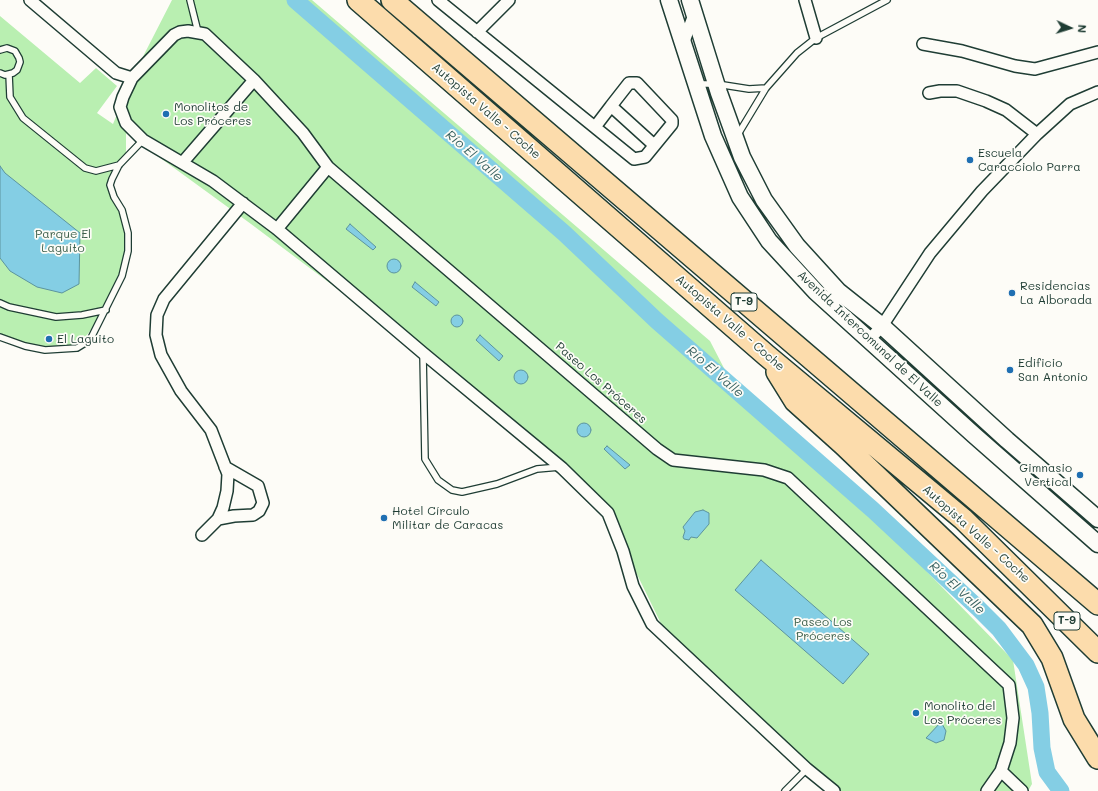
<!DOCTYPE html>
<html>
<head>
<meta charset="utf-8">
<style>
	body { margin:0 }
	#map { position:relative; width:1098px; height:791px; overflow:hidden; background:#fdfcf7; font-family:Mali,sans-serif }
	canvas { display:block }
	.north { position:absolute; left:1050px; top:8px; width:40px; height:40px; -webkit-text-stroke:3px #fdfcf7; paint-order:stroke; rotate:94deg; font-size:11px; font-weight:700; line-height:16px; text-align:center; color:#1f3d34 }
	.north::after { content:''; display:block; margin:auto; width:14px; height:18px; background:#1f3d34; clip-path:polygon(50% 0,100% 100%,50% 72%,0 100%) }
</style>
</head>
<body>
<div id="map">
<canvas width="1098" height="791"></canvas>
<div class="north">N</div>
</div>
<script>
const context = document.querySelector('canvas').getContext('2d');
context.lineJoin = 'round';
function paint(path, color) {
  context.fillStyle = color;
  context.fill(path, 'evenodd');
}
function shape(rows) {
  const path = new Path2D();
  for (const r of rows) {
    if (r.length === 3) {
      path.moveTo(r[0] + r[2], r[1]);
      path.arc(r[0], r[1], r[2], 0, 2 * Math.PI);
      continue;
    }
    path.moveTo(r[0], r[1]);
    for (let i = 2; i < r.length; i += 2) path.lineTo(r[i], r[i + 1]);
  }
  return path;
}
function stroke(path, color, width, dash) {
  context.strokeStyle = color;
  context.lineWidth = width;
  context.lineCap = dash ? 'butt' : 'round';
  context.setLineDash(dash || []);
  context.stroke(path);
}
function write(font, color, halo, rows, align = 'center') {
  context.font = font + ' Mali,sans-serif';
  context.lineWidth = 3.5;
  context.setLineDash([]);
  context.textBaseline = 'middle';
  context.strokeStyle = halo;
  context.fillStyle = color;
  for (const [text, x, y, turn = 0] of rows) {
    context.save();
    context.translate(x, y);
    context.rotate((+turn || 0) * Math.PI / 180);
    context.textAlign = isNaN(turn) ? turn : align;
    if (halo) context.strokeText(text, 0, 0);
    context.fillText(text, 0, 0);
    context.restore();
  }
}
paint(shape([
	[172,0,312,0,710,341,743,405,904,548,1013,660,1032,784,1028,791,829,791,669,640,611,521,561,467,423,353,251,224,126,133,126,153,112,179,114,197,128,233,122,276,106,310,77,348,45,350,0,337,0,16,80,83,96,68,117,86,97,113,113,124,132,78]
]), '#b9efb1');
const water = shape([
	[0,166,5,173,80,233,79,284,62,293,37,287,10,271,0,258,0,166],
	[350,224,376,247,373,250,346,229,350,224],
	[394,266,7],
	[415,282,439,302,436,306,412,287,415,282],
	[457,321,6],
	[480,335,503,356,499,361,476,340,480,335],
	[521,377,7],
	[584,430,7],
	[607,446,630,465,625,469,604,449,607,446],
	[703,510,709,513,709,524,697,538,691,537,689,540,684,539,683,537,685,531,683,527,695,512,703,510],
	[761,560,869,654,843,684,735,590,761,560],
	[941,722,946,731,944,740,936,743,926,738,941,722]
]);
paint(water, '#84cee4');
stroke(water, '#5c949e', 1);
stroke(shape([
	[295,0,564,233,657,321,873,510,978,608,999,629,1026,665,1036,687,1040,713,1042,748,1047,772,1061,791]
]), '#84cee4', 17);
const service = shape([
	[190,0,198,32],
	[0,50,7,48,15,51,19,58,20,62,17,70,13,73,5,75,0,73],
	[9,74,10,97,23,118,85,168,96,171,119,165],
	[699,84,717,84,749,89,766,88],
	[737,136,766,88,797,53,816,38,887,0],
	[0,303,9,307,56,317,82,315,106,310],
	[0,337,25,346,45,350,77,348,90,340,122,276,128,251,128,233,122,210,114,197,110,185,112,179,119,165,143,140],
	[423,354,425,459,438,480,452,490,462,492,497,484,537,469,560,467],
	[785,791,807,769]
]);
const minor = shape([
	[30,0,116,73,132,78],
	[438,0,634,159,645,157,672,124,672,120,637,83,629,83,611,106,654,145],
	[805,0,816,38],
	[477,32,509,0],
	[683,44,695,12],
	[923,44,962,51,1015,66,1035,69,1098,52],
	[254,80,205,34,188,31,180,32,174,35,132,78,123,97,120,107,126,123,143,140,213,181,277,229,423,353,562,468,608,513,623,551,633,586,652,624,807,769,834,791],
	[929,93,940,91,957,91,986,101,1006,110,1037,134],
	[595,127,611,106],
	[183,162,254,80,303,133,328,167,657,449,673,460,764,470,788,478,1009,685,1013,718,1010,743,1001,771,987,791],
	[277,229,328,167],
	[869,340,882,326,930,253,982,191,1037,134,1070,104,1098,92],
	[218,519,234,516,253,515,259,511,263,503,258,486,225,467],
	[202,535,218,519,223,508,227,491,228,474,211,430,181,391,161,355,156,335,157,315,164,299,243,203],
	[1001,771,1022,791]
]);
const secondary = shape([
	[669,0,713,136,740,197,769,241,816,292,974,435,1098,544],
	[690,0,719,93,742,157,764,200,797,246,838,291,882,326,1007,440,1098,519]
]);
const motorway = shape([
	[358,0,766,355,963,519,1098,652],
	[392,0,1098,604],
	[777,372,795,401,844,445,1032,625,1052,658,1074,719,1098,758]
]);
stroke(service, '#1f3d34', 8);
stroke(minor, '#1f3d34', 14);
stroke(secondary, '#1f3d34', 19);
stroke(motorway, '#1f3d34', 24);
stroke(service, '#fdfcf7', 5.5);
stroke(minor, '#fdfcf7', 11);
stroke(secondary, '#fdfcf7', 16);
stroke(motorway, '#fcdcac', 21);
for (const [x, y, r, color] of [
	[166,114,4,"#1f6fb2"],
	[970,160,4,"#1f6fb2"],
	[1012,293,4,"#1f6fb2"],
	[49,339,4,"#1f6fb2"],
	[1010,370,4,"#1f6fb2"],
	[1080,475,4,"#1f6fb2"],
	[384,518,4,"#1f6fb2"],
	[916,713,4,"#1f6fb2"]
]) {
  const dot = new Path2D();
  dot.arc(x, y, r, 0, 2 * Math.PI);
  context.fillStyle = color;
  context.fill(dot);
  stroke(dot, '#fdfcf7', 1.5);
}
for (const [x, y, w] of [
	[744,302,26],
	[1067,621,26]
]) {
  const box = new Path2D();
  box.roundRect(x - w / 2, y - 9, w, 18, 3);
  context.fillStyle = '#fdfcf7';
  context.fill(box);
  stroke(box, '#1f3d34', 1);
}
write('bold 11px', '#1f3d34', null, [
	["T-9",744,302],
	["T-9",1067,621]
]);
write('12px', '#1f3d34', '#fdfcf7', [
	["Monolitos de",174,107],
	["Los Próceres",174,121],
	["Escuela",978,153],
	["Caracciolo Parra",978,167],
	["Residencias",1020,286],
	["La Alborada",1020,300],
	["El Laguito",57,339],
	["Edificio",1018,363],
	["San Antonio",1018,377],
	["Gimnasio",1072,468,"right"],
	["Vertical",1072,482,"right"],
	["Hotel Círculo",392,511],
	["Militar de Caracas",392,525],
	["Monolito del",924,706],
	["Los Próceres",924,720]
], 'left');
write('12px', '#1f3d34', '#fdfcf7', [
	["Autopista Valle - Coche",486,111,41],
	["Autopista Valle - Coche",730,323,41],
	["Avenida Intercomunal de El Valle",870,339,43],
	["Paseo Los Próceres",601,383,41],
	["Autopista Valle - Coche",976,534,42]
]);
write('12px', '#3e614d', '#fdfcf7', [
	["Parque El",63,234],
	["Laguito",63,248],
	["Paseo Los",823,622],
	["Próceres",823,636]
]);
write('italic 13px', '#386160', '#fdfcf7', [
	["Río El Valle",474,156,41],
	["Río El Valle",715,372,41],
	["Río El Valle",957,588,43]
]);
</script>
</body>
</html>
